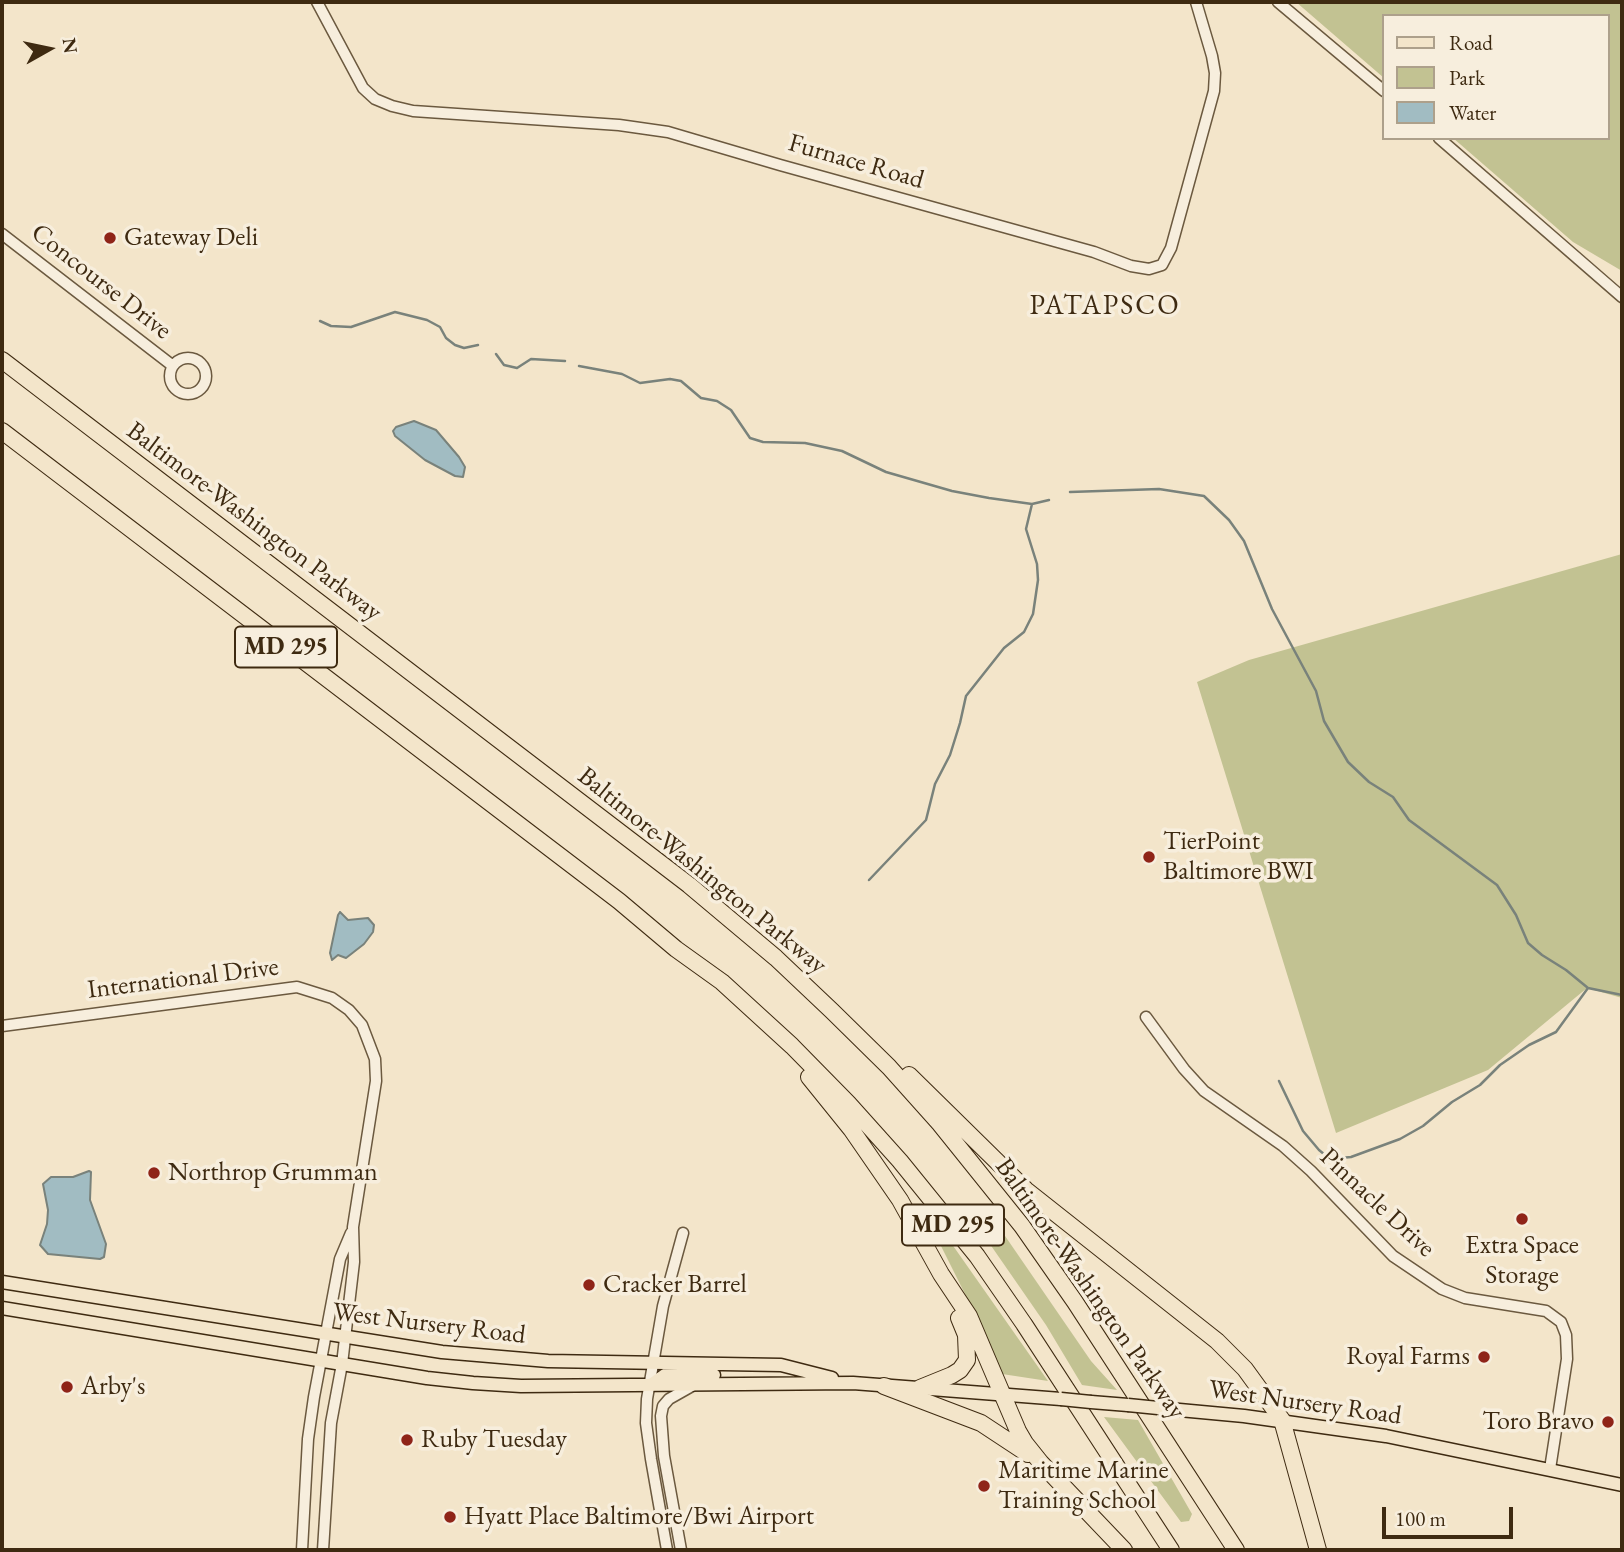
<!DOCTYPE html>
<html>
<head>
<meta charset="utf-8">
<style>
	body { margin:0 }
	#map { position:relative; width:1624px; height:1552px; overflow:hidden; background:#f3e5ca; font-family:"EB Garamond",serif }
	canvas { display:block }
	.frame { position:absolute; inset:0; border:4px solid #3e2a11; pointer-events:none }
	.legend { position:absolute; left:1382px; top:14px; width:228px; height:126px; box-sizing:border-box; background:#f7eedd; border:2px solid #ada08b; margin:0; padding:9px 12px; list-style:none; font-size:21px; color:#3e2a11 }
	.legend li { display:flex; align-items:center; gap:14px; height:35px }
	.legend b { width:35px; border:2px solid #ada08b }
	.north { position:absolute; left:14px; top:14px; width:70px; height:70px; -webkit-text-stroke:5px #f7eedd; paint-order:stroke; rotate:81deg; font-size:19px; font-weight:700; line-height:28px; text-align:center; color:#3e2a11 }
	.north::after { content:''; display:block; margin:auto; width:24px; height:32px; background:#3e2a11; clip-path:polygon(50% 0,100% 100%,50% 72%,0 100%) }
	.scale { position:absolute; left:1382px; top:1507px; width:131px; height:32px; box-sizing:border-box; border:4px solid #3e2a11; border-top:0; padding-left:9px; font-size:21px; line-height:24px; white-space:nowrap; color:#3e2a11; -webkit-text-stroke:5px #f7eedd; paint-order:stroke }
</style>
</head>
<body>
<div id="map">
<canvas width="1624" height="1552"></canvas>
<div class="frame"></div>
<ul class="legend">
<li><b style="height:9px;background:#f3e5ca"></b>Road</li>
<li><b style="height:19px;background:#c2c292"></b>Park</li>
<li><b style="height:19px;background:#a1bcc2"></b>Water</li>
</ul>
<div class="north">N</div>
<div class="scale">100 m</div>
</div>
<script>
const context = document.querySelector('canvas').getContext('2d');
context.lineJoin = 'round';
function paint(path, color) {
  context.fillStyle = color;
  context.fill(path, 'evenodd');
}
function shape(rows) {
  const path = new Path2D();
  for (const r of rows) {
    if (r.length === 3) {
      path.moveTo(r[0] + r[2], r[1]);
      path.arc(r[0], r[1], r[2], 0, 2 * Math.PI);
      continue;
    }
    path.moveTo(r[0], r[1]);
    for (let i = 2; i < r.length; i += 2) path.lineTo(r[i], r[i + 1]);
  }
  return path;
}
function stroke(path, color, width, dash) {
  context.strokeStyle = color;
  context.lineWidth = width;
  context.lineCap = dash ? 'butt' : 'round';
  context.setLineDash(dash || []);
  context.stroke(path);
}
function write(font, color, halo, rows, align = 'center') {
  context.font = font + ' "EB Garamond",serif';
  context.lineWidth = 7;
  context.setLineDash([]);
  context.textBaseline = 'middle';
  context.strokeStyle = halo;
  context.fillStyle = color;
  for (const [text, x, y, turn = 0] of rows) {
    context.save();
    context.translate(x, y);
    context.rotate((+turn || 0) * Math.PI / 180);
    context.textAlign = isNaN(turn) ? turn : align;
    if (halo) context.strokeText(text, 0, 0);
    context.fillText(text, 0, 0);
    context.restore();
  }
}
paint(shape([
	[1296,2,1622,2,1622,271,1573,242,1453,138,1608,138,1608,16,1384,16,1384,78],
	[1622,554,1622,998,1587,988,1488,1070,1336,1133,1197,682,1249,660],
	[929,1222,949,1240,1048,1381,1002,1374,976,1316],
	[976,1224,1003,1233,1091,1361,1117,1390,1082,1385,1046,1325],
	[1104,1417,1138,1420,1192,1514,1189,1521,1181,1522]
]), '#c2c292');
const water = shape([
	[414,421,436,430,459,457,465,467,463,477,455,476,425,460,395,436,393,431,396,427,414,421],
	[340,912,348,920,368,918,374,925,373,932,364,944,346,958,338,955,332,960,330,953,338,915,340,912],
	[89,1171,91,1172,90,1200,106,1244,104,1257,100,1259,48,1254,40,1245,47,1224,48,1210,43,1184,51,1177,73,1177,89,1171]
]);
paint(water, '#a1bcc2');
stroke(water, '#79827b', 2);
stroke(shape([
	[320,321,331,326,351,327,395,312,427,320,440,327,446,338,455,345,464,348,478,345],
	[496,354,504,365,517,368,531,359,565,361],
	[579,366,622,374,640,383,670,379,681,381,701,398,717,401,731,410,750,438,763,442,805,443,842,451,886,472,952,491,989,498,1032,504,1049,500],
	[1070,492,1159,489,1204,496,1229,520,1244,541,1272,609,1316,691,1324,721,1348,762,1369,782,1393,797,1409,820,1497,885,1516,915,1528,943,1542,955,1566,970,1588,988,1622,995],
	[869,880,926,820,935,784,950,755,960,723,966,696,1004,648,1024,632,1033,614,1038,580,1037,564,1026,529,1032,504],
	[1279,1081,1303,1131,1319,1150,1330,1159,1351,1157,1400,1139,1423,1126,1452,1102,1480,1085,1500,1065,1529,1045,1556,1032,1588,988]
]), '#79827b', 2.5);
const minor = shape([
	[317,2,363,88,375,99,392,106,413,111,619,125,668,132,780,165,1094,252,1131,266,1149,269,1162,265,1171,248,1214,91,1215,73,1212,56,1196,2],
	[1278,2,1384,91],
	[1439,138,1622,297],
	[2,234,173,366],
	[188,376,18],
	[1146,1017,1184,1069,1204,1091,1283,1146,1311,1171,1393,1256,1442,1289,1465,1298,1546,1311,1561,1322,1566,1335,1567,1359,1550,1469],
	[2,1026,297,987,332,998,349,1010,362,1025,375,1059,376,1081,353,1227,354,1262,342,1364,331,1423,323,1550],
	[302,1550,308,1439,314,1397,340,1259,351,1233],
	[667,1550,651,1459,646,1423,647,1399,663,1306,683,1233],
	[681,1550,664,1456,661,1416,663,1406,669,1399,692,1386]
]);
const major = shape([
	[2,1282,442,1352,548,1361,781,1365,832,1378],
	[2,1308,427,1378,473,1383,521,1386,853,1383,1061,1399],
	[651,1385,665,1375,714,1375],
	[1091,1402,1128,1405],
	[1158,1408,1244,1416,1386,1436,1622,1485]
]);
const highway = shape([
	[2,360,689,885,776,958,832,1011,889,1067,940,1124,1022,1226,1075,1302,1236,1550],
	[2,431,619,901,676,949,722,982,792,1046,848,1103,900,1161,977,1256,1024,1324,1171,1550],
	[909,1075,1026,1190,1217,1341,1245,1369,1282,1420,1318,1550],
	[809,1077,851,1129,900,1200,941,1274,969,1316,1018,1431,1025,1443,1041,1463,1124,1550],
	[884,1386,981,1423,1028,1454],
	[920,1388,952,1375,960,1370,967,1360,966,1335,959,1318]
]);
stroke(minor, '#6b593f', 13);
stroke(major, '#3e2a11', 15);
stroke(highway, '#3e2a11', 18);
stroke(minor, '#f7eedd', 10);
stroke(major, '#f3e5ca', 12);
stroke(highway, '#f3e5ca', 16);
const majorBridge = shape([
	[1061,1399,1091,1402],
	[1128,1405,1158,1408]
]);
stroke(majorBridge, '#3e2a11', 15, []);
stroke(majorBridge, '#f3e5ca', 12);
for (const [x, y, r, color] of [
	[110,238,7,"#8f2418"],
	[1149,857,7,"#8f2418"],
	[154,1173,7,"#8f2418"],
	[1522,1219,7,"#8f2418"],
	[589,1285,7,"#8f2418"],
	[1484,1357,7,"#8f2418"],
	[67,1387,7,"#8f2418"],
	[1608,1422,7,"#8f2418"],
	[407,1440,7,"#8f2418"],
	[984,1486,7,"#8f2418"],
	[450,1517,7,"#8f2418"]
]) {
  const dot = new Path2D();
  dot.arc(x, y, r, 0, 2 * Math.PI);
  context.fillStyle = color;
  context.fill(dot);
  stroke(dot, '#f7eedd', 2.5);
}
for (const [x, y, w] of [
	[286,647,102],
	[953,1225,102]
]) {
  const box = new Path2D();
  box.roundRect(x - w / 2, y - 20.5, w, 41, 5);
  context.fillStyle = '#f7eedd';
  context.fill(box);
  stroke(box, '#3e2a11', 2);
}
write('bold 24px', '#3e2a11', null, [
	["MD 295",286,647],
	["MD 295",953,1225]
]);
write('26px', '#3e2a11', '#f7eedd', [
	["Furnace Road",856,162,16],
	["Concourse Drive",101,282,38],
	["Baltimore-Washington Parkway",254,522,37],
	["Baltimore-Washington Parkway",702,871,39],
	["International Drive",183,979,-7],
	["Pinnacle Drive",1377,1203,43],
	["Baltimore-Washington Parkway",1090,1289,55],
	["West Nursery Road",429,1324,7],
	["West Nursery Road",1305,1403,8]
]);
write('26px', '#3e2a11', '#f7eedd', [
	["Gateway Deli",124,238],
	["TierPoint",1163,842],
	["Baltimore BWI",1163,872],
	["Northrop Grumman",168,1173],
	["Extra Space",1522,1246,"center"],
	["Storage",1522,1276,"center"],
	["Cracker Barrel",603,1285],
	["Royal Farms",1470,1357,"right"],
	["Arby's",81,1387],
	["Toro Bravo",1594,1422,"right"],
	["Ruby Tuesday",421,1440],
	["Maritime Marine",998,1471],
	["Training School",998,1501],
	["Hyatt Place Baltimore/Bwi Airport",464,1517]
], 'left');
context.letterSpacing = '2px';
write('28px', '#3e2a11', '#f7eedd', [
	["PATAPSCO",1105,306]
]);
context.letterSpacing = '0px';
</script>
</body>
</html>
